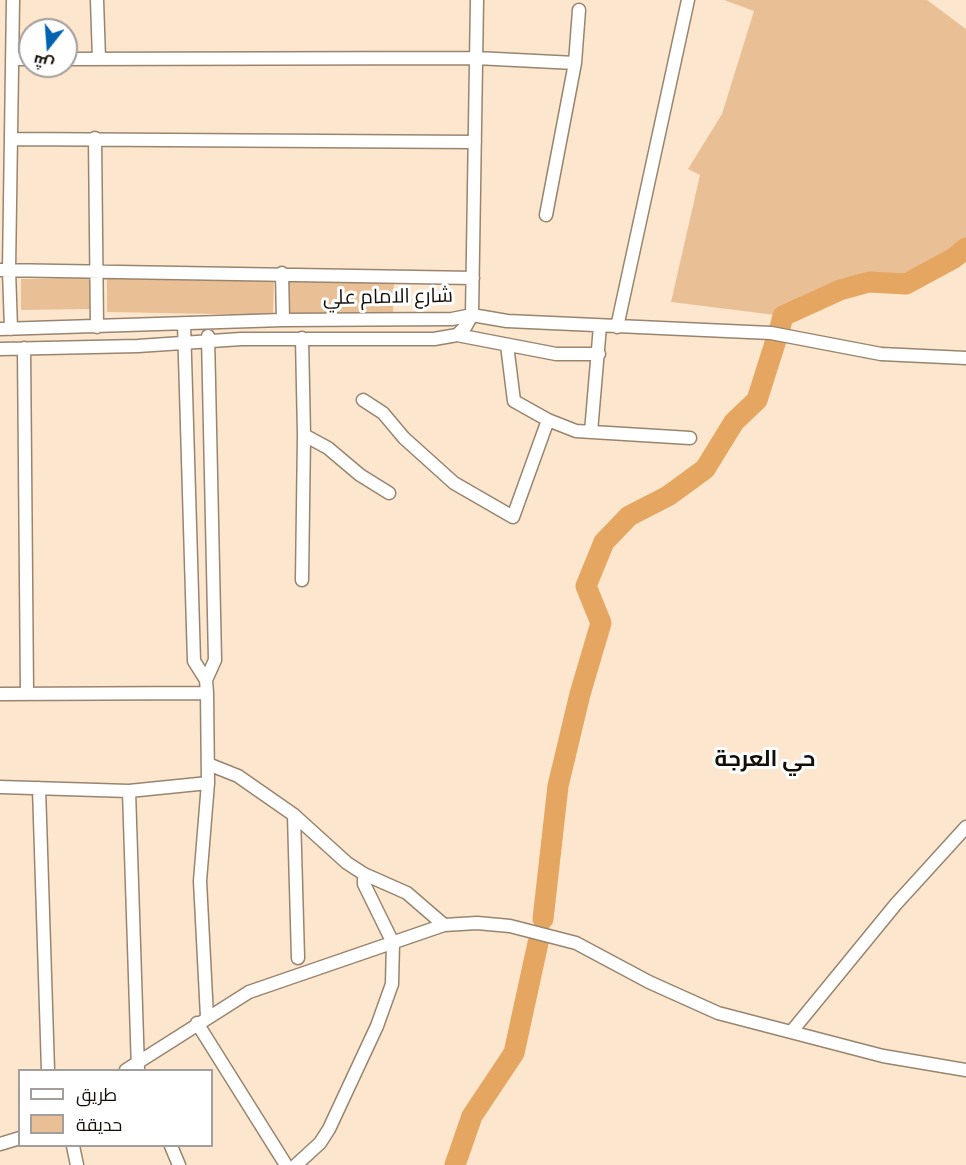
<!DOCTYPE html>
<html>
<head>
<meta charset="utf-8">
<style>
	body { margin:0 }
	#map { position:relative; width:966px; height:1165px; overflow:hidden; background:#fde6ce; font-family:Georgia,Cairo,serif }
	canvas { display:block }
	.legend { position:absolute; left:18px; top:1069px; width:195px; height:78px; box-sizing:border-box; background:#fff; border:2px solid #a19e9b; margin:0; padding:8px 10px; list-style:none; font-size:18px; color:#150d06 }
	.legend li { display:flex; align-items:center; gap:12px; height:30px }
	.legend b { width:30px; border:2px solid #a19e9b }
	.north { position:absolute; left:18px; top:18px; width:60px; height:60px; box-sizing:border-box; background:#fff; border:2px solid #a19e9b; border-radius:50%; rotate:197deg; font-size:16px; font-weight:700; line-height:24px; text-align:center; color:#150d06 }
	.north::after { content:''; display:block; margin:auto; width:21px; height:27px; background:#0063b0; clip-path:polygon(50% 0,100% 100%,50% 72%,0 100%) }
</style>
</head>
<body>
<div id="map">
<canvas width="966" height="1165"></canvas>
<ul class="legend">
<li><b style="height:8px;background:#fff"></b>طريق</li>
<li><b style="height:16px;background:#e9c095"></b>حديقة</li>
</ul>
<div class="north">ش</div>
</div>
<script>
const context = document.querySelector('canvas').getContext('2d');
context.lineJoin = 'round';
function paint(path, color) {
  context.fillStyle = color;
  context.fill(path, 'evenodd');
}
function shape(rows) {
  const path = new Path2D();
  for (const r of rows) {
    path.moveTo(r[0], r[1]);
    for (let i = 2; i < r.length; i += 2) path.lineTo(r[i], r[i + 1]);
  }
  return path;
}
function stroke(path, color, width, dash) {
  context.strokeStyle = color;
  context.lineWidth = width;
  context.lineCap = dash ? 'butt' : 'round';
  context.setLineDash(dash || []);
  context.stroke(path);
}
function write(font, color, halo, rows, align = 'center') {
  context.font = font + ' Georgia,Cairo,serif';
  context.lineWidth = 6;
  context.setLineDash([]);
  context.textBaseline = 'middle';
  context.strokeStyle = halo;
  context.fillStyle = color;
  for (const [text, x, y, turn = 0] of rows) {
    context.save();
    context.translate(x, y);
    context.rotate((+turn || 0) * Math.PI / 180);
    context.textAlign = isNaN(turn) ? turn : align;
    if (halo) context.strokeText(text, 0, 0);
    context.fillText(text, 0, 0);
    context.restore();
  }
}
paint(shape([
	[724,0,927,0,966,29,966,248,954,258,906,284,869,282,840,290,783,316,671,302,700,175,688,169,722,114,754,11],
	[89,278,90,309,21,310,21,279],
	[107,278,274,279,273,315,107,312],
	[289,282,394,283,393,315,290,313]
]), '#e9c095');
stroke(shape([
	[779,332,783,316,840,290,869,282,906,284,954,258,966,248],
	[543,919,558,786,580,694,601,623,586,586,604,542,629,516,668,496,705,469,734,422,757,400,776,340],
	[455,1165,472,1116,514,1053,538,943]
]), '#e4a660', 21);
const minor = shape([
	[97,0,99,59],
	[12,59,30,59],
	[66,59,476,58,575,63],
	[95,138,97,327],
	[12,139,475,142],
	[546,215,575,63,579,10],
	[0,270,473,278],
	[282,273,283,320],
	[472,315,507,321,771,333,881,354,966,358],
	[184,324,194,661,206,680,207,693,208,783,200,881,207,1017],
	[617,327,688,0],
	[0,329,283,320,452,319,472,315],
	[11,329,9,270,13,0],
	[457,335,556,354,599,354],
	[302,338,304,435,302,580],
	[507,345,514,401,548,420,576,431,690,438],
	[24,348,27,694],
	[0,349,138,346,241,339,434,339,457,335,466,326,472,315,477,0],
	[363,400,383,413,404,438,454,483,513,517,548,420],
	[591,432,600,326],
	[304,435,328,448,360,475,389,493],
	[206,680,215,660,208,336],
	[0,694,207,693],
	[208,764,238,776,294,815,347,863,364,874,407,893,444,925],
	[0,787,129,791,208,783],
	[39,788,48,1070],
	[129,791,138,1069],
	[294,815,298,958],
	[197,1023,286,1165],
	[792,1031,896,904,966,827],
	[126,1070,249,992,444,925,477,923,510,926,576,943,649,982,718,1013,883,1056,966,1070],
	[0,1144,20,1138],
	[73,1146,77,1165],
	[171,1146,179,1165],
	[296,1165,320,1143,329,1129,377,1026,392,984,393,943,364,884,364,874]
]);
stroke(minor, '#99846e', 15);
stroke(minor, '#fff', 12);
write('20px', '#150d06', '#fff', [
	["شارع الامام علي",388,299,-1]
]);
write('bold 22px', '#150d06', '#fff', [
	["حي العرجة",765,762]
]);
</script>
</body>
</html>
